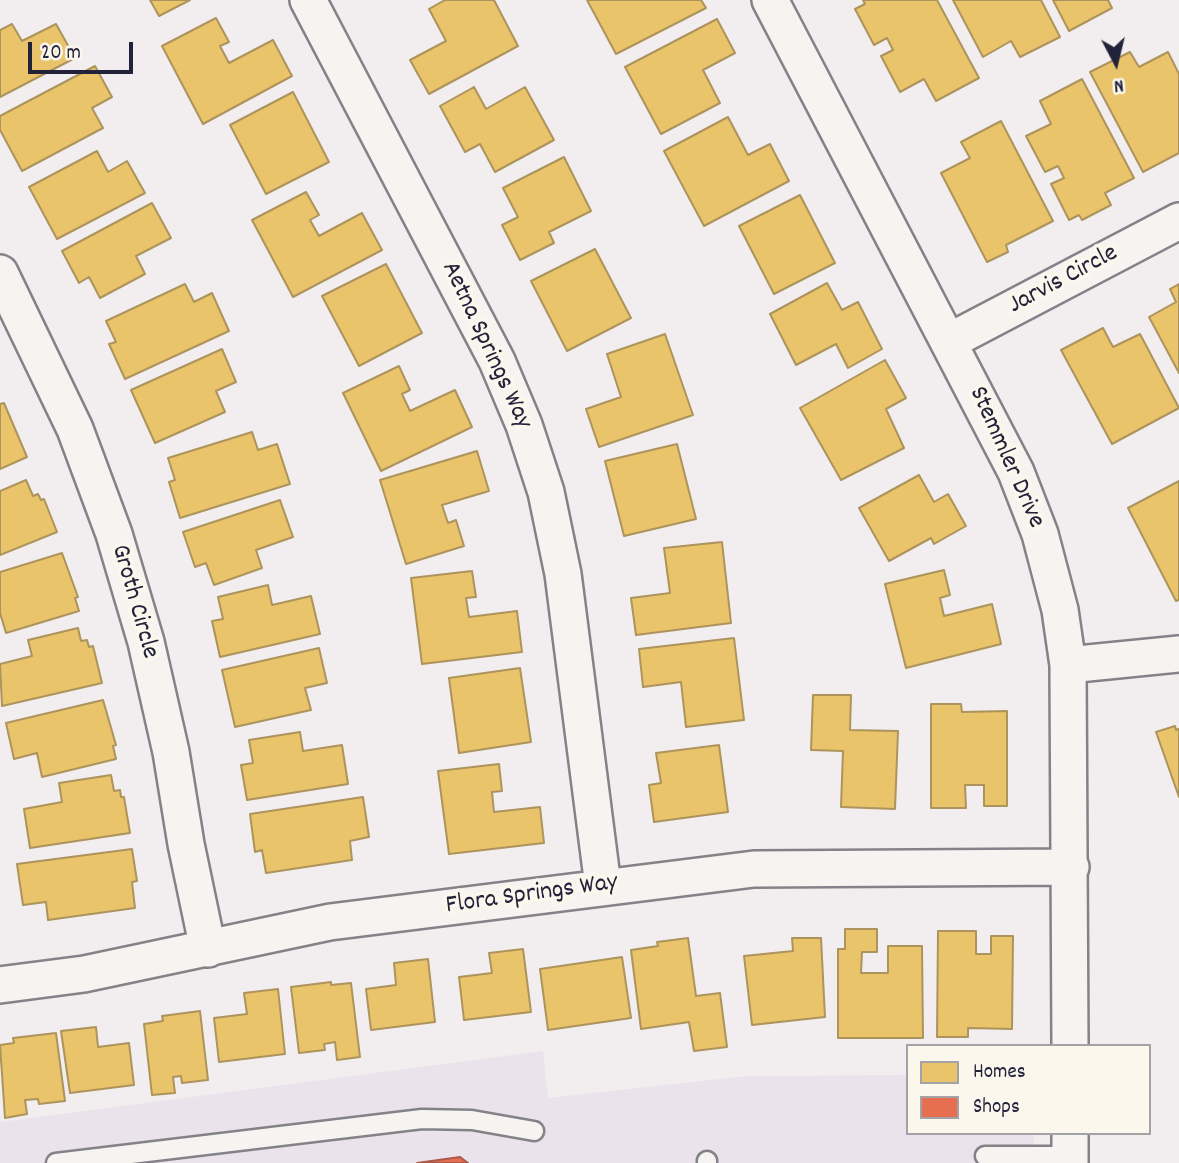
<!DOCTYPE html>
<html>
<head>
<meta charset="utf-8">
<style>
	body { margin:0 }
	#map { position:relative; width:1179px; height:1163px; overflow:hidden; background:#f2eeef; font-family:Dekko,sans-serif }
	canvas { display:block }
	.legend { position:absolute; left:906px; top:1044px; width:245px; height:91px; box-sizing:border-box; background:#fbf7ec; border:2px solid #a4a2a5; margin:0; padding:9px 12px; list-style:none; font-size:21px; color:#22223b }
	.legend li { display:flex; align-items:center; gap:14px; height:35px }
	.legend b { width:35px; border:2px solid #a4a2a5 }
	.north { position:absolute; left:1081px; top:28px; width:70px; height:70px; -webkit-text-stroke:5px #fbf7ec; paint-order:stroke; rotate:173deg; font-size:19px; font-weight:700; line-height:28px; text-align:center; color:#22223b }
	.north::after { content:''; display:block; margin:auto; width:24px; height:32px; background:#22223b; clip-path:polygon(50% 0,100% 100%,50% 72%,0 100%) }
	.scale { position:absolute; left:28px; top:42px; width:105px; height:32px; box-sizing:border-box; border:4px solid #22223b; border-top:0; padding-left:9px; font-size:21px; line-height:24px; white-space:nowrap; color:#22223b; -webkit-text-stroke:5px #fbf7ec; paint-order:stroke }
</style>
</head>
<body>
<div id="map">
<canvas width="1179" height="1163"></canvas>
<ul class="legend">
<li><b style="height:19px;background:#e9c46a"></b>Homes</li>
<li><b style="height:19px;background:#e76f51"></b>Shops</li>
</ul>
<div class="north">N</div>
<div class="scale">20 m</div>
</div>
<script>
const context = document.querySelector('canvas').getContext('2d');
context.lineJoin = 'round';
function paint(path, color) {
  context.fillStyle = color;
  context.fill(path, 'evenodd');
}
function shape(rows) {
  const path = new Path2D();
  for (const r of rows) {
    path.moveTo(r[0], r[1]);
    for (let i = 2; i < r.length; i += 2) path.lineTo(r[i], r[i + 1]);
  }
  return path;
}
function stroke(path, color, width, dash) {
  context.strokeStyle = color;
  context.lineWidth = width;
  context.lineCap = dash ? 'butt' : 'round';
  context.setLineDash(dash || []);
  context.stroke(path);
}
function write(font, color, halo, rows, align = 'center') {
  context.font = font + ' Dekko,sans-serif';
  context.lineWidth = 7;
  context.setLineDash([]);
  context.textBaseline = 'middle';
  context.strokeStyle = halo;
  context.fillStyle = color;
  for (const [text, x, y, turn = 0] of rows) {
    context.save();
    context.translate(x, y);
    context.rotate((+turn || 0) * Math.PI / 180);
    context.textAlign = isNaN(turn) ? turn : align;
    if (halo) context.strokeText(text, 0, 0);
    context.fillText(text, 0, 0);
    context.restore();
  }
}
paint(shape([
	[543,1051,548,1098,747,1076,908,1075,908,1133,1034,1133,1034,1163,0,1163,0,1122]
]), '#eae3ec');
const homes = shape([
	[150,0,190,0,159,16,150,0],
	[445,0,494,0,518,46,429,94,410,60,446,41,429,9,445,0],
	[587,0,701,0,706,8,616,54,587,0],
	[863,0,937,0,979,78,936,101,924,79,900,92,881,56,893,50,887,38,874,45,855,9,865,4,863,0],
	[953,0,1041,0,1060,37,1020,57,1011,41,983,57,953,0],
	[1053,0,1108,0,1112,8,1069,31,1053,0],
	[216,18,229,42,220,46,229,63,273,40,292,76,203,124,162,46,216,18],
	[717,19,735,53,703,70,720,103,661,134,625,67,717,19],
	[12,24,22,41,56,24,75,58,0,97,0,30,12,24],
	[1130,52,1139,67,1168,52,1179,74,1179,153,1143,172,1090,72,1130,52],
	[95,66,112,97,92,108,103,128,22,171,0,130,0,116,95,66],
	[1082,79,1134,178,1105,193,1111,205,1082,220,1079,215,1069,220,1051,184,1064,178,1058,166,1045,172,1026,136,1051,124,1040,101,1082,79],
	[474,87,486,109,525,87,554,140,495,172,480,144,465,152,440,106,474,87],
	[293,92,329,162,266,194,230,125,293,92],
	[728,117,748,155,770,144,789,181,704,226,664,151,728,117],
	[1001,121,1053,221,1006,245,1008,252,987,262,941,173,970,158,961,142,1001,121],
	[97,151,108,172,127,161,145,193,57,239,29,187,97,151],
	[564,157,591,211,549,232,554,243,520,260,502,225,518,217,503,188,564,157],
	[306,192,319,215,310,220,319,236,362,213,382,250,293,297,252,220,306,192],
	[800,195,835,263,774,294,739,226,800,195],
	[152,203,171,238,136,256,145,274,100,298,89,277,79,283,62,251,152,203],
	[595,249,631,318,567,351,531,281,595,249],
	[386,264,422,333,359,366,322,296,386,264],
	[827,283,842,310,858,302,882,349,848,368,836,344,796,365,770,314,827,283],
	[185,284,194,302,212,293,229,331,125,379,109,344,116,342,106,321,185,284],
	[1179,284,1179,373,1149,317,1176,302,1170,289,1179,284],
	[1103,328,1113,347,1140,334,1179,408,1112,444,1061,350,1103,328],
	[665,334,693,415,599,447,586,409,621,397,607,354,665,334],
	[222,349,236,382,216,391,225,412,155,443,131,390,222,349],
	[885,360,906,398,886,409,904,448,841,480,800,408,885,360],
	[399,366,410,390,402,394,410,411,455,390,472,427,381,471,343,393,399,366],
	[4,403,27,457,0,469,0,404,4,403],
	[252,432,258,450,277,444,290,484,180,518,169,482,175,480,168,458,252,432],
	[677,444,696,519,624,536,605,461,677,444],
	[477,451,489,491,442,505,448,523,456,520,464,546,406,564,380,480,477,451],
	[919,475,934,502,948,494,966,526,934,544,931,538,889,561,859,508,919,475],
	[26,480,33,496,38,494,41,500,44,499,57,532,0,555,0,491,26,480],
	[1179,481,1179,600,1176,601,1128,508,1179,481],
	[280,500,293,537,256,550,262,568,214,585,206,563,195,567,183,532,280,500],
	[722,542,731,623,636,635,631,598,670,593,664,548,722,542],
	[62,553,78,597,75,598,79,611,6,633,0,613,0,572,62,553],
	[944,570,950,595,940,598,944,616,992,604,1001,644,906,668,885,584,944,570],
	[472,571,476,597,466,598,469,617,517,611,522,652,422,664,411,578,472,571],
	[268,585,272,605,311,596,320,634,220,657,212,621,223,619,218,597,268,585],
	[78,628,81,641,87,640,89,647,93,646,102,683,2,706,0,664,32,656,28,640,78,628],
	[734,638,744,720,686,727,681,682,643,687,639,649,734,638],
	[319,648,327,683,305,688,311,710,235,727,222,670,319,648],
	[520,668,531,742,459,753,449,678,520,668],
	[813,695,851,695,850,730,898,731,895,809,841,807,843,751,811,750,813,695],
	[103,700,116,745,113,746,116,759,42,777,37,753,14,759,6,723,103,700],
	[931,704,961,704,962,712,1007,711,1007,806,984,806,984,785,965,785,966,808,931,808,931,704],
	[1175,726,1176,730,1179,729,1179,797,1156,732,1175,726],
	[300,732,303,751,342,745,348,784,247,800,241,765,253,763,249,740,300,732],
	[719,745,728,812,654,822,649,785,661,783,656,753,719,745],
	[499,764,502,791,492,792,494,812,540,807,544,843,449,854,438,771,499,764],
	[111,775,114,791,120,790,121,797,124,797,130,833,30,848,24,809,62,802,59,783,111,775],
	[363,797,369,837,350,841,352,860,266,873,262,850,255,852,250,814,363,797],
	[132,849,137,881,132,882,135,908,48,920,46,902,23,905,17,864,132,849],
	[845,929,877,929,877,952,862,952,861,973,888,973,888,946,922,946,923,1038,838,1038,838,949,845,949,845,929],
	[938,931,976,931,976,954,991,954,991,936,1013,936,1012,1029,968,1028,968,1037,937,1037,938,931],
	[688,938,696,996,720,993,727,1047,694,1051,689,1022,641,1029,631,950,658,946,657,942,688,938],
	[792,938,821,938,825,1017,752,1025,744,956,793,951,792,938],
	[523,949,531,1012,464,1020,459,977,492,973,489,953,523,949],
	[622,957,631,1018,548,1030,540,969,622,957],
	[428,959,435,1022,371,1030,366,989,396,985,394,963,428,959],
	[331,982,331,985,351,983,360,1057,337,1060,335,1042,324,1044,325,1050,299,1053,291,987,331,982],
	[278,989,285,1054,219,1062,214,1018,247,1014,244,993,278,989],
	[200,1011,208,1080,182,1083,181,1076,173,1077,175,1093,152,1095,144,1024,163,1021,162,1016,200,1011],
	[96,1027,98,1047,129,1043,134,1085,70,1093,61,1031,96,1027],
	[56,1033,65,1101,39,1104,38,1099,25,1100,27,1114,5,1118,0,1045,14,1043,13,1038,56,1033]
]);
paint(homes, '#e9c46a');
stroke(homes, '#ad935c', 2);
const shops = shape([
	[460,1157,468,1163,417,1163,460,1157]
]);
paint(shops, '#e76f51');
stroke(shops, '#ac584a', 2);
const lane = shape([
	[985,1156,1069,1156],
	[56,1163,422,1119,472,1120,534,1131],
	[707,1163,707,1161]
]);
const street = shape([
	[308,0,497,361,524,425,546,492,563,574,603,886],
	[770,0,1016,472,1040,534,1060,610,1068,665,1070,1046],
	[0,273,75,429,114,534,146,642,171,752,186,844,208,949],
	[950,341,1179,221],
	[1068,665,1179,654],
	[0,985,84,974,330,922,754,869,1071,867],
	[1070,1133,1070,1163]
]);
stroke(lane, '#848288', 23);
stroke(street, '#848288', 40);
stroke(lane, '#f5f4f1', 18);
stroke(street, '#f5f4f1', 35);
write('26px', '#22223b', '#fbf7ec', [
	["Jarvis Circle",1064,281,-28],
	["Aetna Springs Way",485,346,65],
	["Stemmler Drive",1005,458,66],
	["Groth Circle",133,602,74],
	["Flora Springs Way",532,896,-8]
]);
</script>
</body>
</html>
